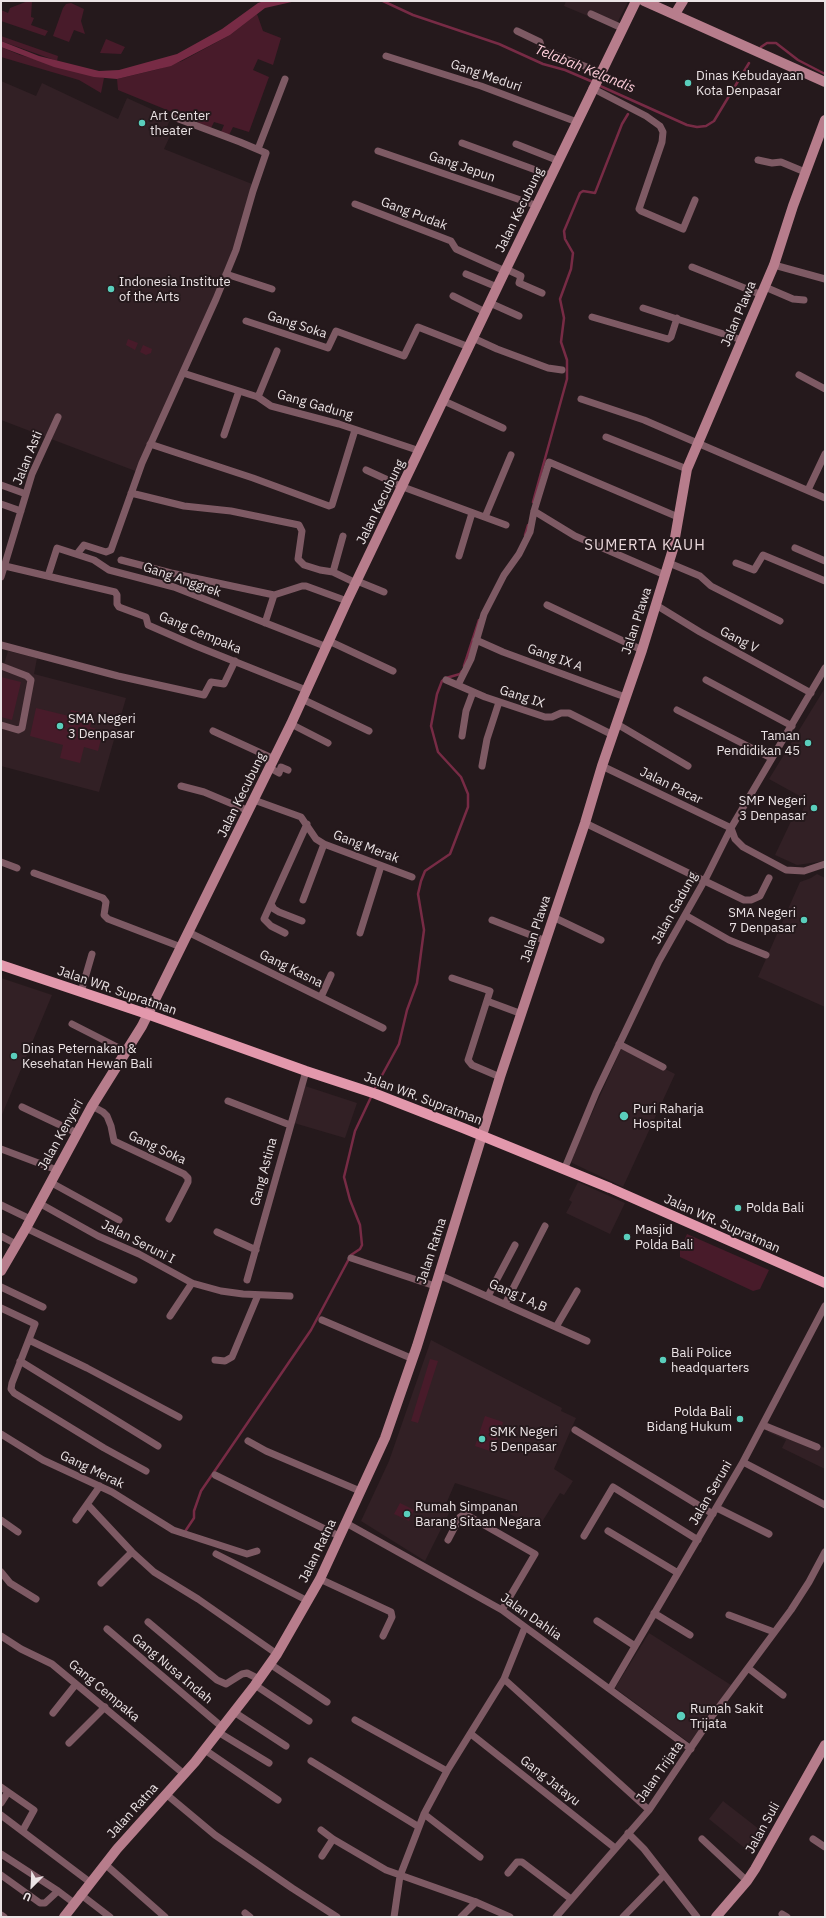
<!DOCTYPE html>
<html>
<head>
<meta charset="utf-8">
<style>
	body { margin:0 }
	#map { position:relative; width:826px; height:1918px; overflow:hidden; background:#25191c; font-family:"IBM Plex Sans",sans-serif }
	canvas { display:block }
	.frame { position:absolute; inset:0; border:2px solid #ebe3e5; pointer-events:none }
	.north { position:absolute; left:12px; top:1866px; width:40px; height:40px; -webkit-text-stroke:3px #25191c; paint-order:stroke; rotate:204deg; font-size:11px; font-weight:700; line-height:16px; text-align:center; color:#ebe3e5 }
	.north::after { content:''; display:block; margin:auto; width:14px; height:18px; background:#ebe3e5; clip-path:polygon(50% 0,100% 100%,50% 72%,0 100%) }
</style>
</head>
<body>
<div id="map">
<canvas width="826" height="1918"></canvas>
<div class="frame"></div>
<div class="north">U</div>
</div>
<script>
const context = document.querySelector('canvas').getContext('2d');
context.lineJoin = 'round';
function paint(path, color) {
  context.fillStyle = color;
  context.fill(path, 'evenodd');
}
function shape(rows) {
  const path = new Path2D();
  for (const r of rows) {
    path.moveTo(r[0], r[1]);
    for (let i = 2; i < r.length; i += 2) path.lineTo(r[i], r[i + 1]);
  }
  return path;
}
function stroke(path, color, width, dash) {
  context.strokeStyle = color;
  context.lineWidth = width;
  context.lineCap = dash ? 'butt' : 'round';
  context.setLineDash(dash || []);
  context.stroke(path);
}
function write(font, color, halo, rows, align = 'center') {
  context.font = font + ' "IBM Plex Sans",sans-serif';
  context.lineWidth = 4;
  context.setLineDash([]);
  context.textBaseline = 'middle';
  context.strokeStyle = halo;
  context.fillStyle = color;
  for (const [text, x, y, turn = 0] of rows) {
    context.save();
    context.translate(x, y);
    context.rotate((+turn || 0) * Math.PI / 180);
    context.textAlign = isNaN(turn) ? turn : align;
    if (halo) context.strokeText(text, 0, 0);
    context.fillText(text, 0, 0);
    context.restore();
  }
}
paint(shape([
	[566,1,625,1,628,2,617,23,590,11,588,16,564,6],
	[1,81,36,96,42,83,118,119,127,98,171,118,164,133,170,136,164,149,252,184,243,234,138,472,1,420],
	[8,651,37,658,34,674,126,698,99,792,1,766,1,663,4,664],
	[825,688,825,861,797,865,775,855,793,817,799,819,807,800,769,779],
	[817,874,825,878,825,1007,758,977,800,882,811,878],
	[1,978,52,995,1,1117],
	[622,1047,675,1074,623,1187,570,1162],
	[305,1086,357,1103,345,1138,294,1123],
	[578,1182,625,1203,610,1234,566,1213,572,1202,569,1200],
	[431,1340,562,1408,561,1411,576,1418,554,1469,573,1481,564,1495,560,1493,537,1530,510,1514,514,1502,455,1483,446,1504,452,1507,425,1561,361,1521,389,1461],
	[771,1427,825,1448,825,1469,782,1448,786,1440,768,1432],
	[649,1633,731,1685,691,1744,615,1688],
	[723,1801,764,1833,752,1854,709,1819]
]), '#322025');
paint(shape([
	[28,1,32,1,31,17,34,18,31,25,48,31,45,36,1,21,1,10,8,13,10,8],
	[71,3,84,9,81,21,85,34,74,30,69,42,53,36,63,8,66,4],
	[257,14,263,31,281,38,273,65,258,59,253,70,269,77,249,132,233,127,229,135,221,132,224,125,214,122,211,128,118,90,117,79,159,69,182,61,230,35],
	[1,36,58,56,57,61,1,41],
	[106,39,125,47,121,54,100,53],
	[1,47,20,55,104,78,101,93,79,80,1,57],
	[128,339,138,343,135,350,126,345],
	[143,345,152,349,151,353,146,355,140,352],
	[1,677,21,682,12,720,1,717],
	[36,708,69,716,71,710,93,715,90,727,103,731,98,751,84,747,80,763,60,758,63,745,30,736],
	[687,1234,769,1270,760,1289,753,1291,680,1257,680,1250],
	[430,1359,438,1361,418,1423,411,1421],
	[485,1416,503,1422,493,1452,475,1446],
	[400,1503,414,1510,409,1521,394,1514]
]), '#481b2a');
paint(shape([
	[264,1,296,1,265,8,230,35,171,66,117,79,94,77,54,67,1,47,1,41,39,56,99,71,119,70,177,54,222,29,258,3]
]), '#772b45');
stroke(shape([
	[383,1,413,15,499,44,543,64,565,70,593,82],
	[761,47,767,43,776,43,798,60,825,74],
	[598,85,687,125,697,127,706,126,714,121,749,63],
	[533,502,567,379,567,360,561,342,564,318,560,299,571,269,573,253,565,239,564,231,580,193,583,191,595,193,622,124,628,114],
	[525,535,528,525],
	[464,666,479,620],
	[374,1090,399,1044,407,1010,417,983,424,930,418,894,421,881,425,871,450,854,468,807,468,794,461,777,438,752,431,726,437,694,442,681,446,678,460,674,462,671],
	[184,1533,194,1518,194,1511,201,1491,311,1330,351,1255,360,1249,362,1245,360,1225,350,1200,344,1177,355,1131,372,1095]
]), '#772b45', 2.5);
stroke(shape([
	[591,14,622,28],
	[517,31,540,42,542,50,600,72],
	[386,56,481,86,577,122],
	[592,88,646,116,660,126,663,132,662,142,639,209,641,211,683,229,695,200],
	[462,143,552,176],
	[516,144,559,161],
	[258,149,285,79],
	[378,151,538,206],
	[758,160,772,163,781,162,805,172],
	[355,204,451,241,456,249,505,271],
	[774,265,825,279],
	[692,267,762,295],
	[506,269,521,276,519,283,542,293],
	[226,274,272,289],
	[466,274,497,287],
	[765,287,793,299,804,300],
	[453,296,485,312],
	[490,303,519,316],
	[643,308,742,340],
	[592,317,668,339,671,337,677,318],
	[246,321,328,348,336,331,404,356,418,327,469,347],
	[473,338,497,349,548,368,562,370],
	[183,373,258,397,271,406,339,424,420,451],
	[799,375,825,389],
	[258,397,277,351],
	[581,399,644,420,825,498],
	[444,401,503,428],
	[224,435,239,391],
	[606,437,687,469],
	[150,444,253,478,329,506,332,505,355,430],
	[366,470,403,487,506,525],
	[1,485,26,494],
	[808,490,825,454],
	[131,493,184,506,231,511,299,525,302,531,298,559,304,565,320,570,333,572,343,536],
	[1,504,21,511],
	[534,511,575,536,665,575],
	[485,517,511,455],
	[795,548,825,561],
	[77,554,84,545,106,552,111,550,142,463,216,299,236,250,253,191,266,153,240,142,176,118],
	[459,556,472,513],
	[121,560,171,573,274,595,265,623],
	[669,563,700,576,711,586,780,621],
	[736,563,754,570,763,555,825,581],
	[5,566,115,592,117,595,117,604,119,607,146,617,148,625,196,646,306,690],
	[333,572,356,583],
	[48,576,57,548,94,560,109,570,174,587,327,647],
	[1,577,32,474,58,417],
	[357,581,384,592],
	[274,595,302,586,306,586,347,601],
	[547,605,642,650],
	[656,605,700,632,811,693],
	[476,640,503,652,625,697],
	[329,641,393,671],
	[1,645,118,676,204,695,211,682,224,684,235,661],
	[1,666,27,676,31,680,22,728,18,730,1,725],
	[446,680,485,697,545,717,552,717,561,713,569,713,613,735],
	[706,680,792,726],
	[458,685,471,659,484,614,504,575,519,554,530,532,534,511,549,462,678,517],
	[302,699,369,731],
	[677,710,771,758],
	[291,724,328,743],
	[617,724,688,766],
	[213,731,274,759],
	[462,736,466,711,473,692],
	[482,766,487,739,499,702],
	[602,766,731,828],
	[270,768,279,773,281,767,288,770],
	[181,786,204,792,249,811],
	[254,800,301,817,316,839,324,844,412,877],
	[585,823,744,900,751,900,760,896,769,878],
	[731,828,735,839,743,847,786,870,804,871,825,864],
	[1,862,17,868],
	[34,873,103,898,106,902,104,915,108,919,181,947],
	[303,900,324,844],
	[271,904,274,909,279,912,302,921],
	[685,915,729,940,766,955],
	[553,917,601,940],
	[492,920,546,941],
	[188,932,383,1028],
	[285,933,271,926,264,919,307,824],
	[360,933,381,866],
	[452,978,490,991,468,1060,472,1065,500,1077],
	[81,992,92,954],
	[321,997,331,975],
	[487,1001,522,1014],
	[72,1024,125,1051],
	[619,1044,663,1067],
	[228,1101,290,1125],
	[92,1106,103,1112,107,1116,111,1126,114,1141,184,1174,188,1178,188,1182,169,1219],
	[22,1107,77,1133],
	[1,1149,57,1170],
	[564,1170,596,1093,659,961,707,876,731,828,825,668],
	[50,1182,119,1220],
	[39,1203,98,1236,139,1254,192,1283,221,1291,243,1294,290,1296],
	[1,1205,30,1219],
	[26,1228,134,1280],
	[217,1232,256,1250],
	[1,1236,16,1244],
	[351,1258,435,1286],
	[439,1275,587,1341],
	[247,1280,306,1071],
	[1,1287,43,1307],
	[488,1296,515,1245],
	[505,1304,545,1226],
	[1,1308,35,1324,12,1383,11,1389,14,1393,104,1448,146,1471],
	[170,1316,192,1283],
	[322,1320,413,1359],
	[556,1327,577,1291],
	[29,1340,87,1368,179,1417],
	[215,1360,225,1361,232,1357,258,1295],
	[20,1361,158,1446],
	[763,1425,817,1447],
	[575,1430,713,1514],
	[1,1434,43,1460,112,1492,173,1530,247,1554,257,1551],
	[248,1441,266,1451,360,1491],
	[743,1462,825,1505],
	[215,1475,339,1536],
	[88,1505,132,1552,154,1572,198,1599,277,1654],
	[717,1508,769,1534],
	[1,1520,18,1532],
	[76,1520,100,1486],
	[346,1523,502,1610,691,1749],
	[608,1531,678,1573],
	[584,1536,613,1487,698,1540],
	[448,1540,460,1517,465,1514,535,1554,502,1610],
	[216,1554,308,1601],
	[1,1572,10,1583,36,1599],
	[320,1579,391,1612,392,1617,383,1636],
	[101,1583,132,1552],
	[654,1613,690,1635],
	[729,1615,774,1632],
	[597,1621,635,1646],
	[148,1622,217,1680,226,1684,242,1674,247,1673,259,1679],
	[107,1629,222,1727],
	[1,1636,21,1649,52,1664,184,1774],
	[270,1664,327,1702],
	[748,1668,783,1695],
	[504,1679,649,1810],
	[255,1685,309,1721],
	[610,1689,743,1462,825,1306],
	[234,1712,286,1746],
	[53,1713,76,1684],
	[355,1720,447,1771],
	[218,1732,269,1763],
	[471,1734,615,1848],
	[69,1743,105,1707],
	[205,1750,278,1800],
	[311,1761,419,1827],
	[1,1787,34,1810,23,1830],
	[166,1794,215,1835,292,1888,337,1917],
	[1,1803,8,1792],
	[424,1814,480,1857],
	[1,1815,91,1883],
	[321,1830,333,1839,386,1870,476,1902,510,1917],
	[628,1833,644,1849,697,1917],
	[702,1839,747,1881],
	[813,1839,825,1847],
	[1,1854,58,1891,74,1903],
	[322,1856,333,1839],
	[106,1865,165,1917],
	[508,1873,517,1862,522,1862,571,1899],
	[1,1875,40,1903,45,1903,58,1891],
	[80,1894,110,1917],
	[245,1913,250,1917],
	[782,1914,787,1917],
	[1,1915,4,1917],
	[394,1917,400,1876,424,1814,447,1771,504,1679,525,1627],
	[461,1917,476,1902],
	[556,1917,649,1810,713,1715,791,1610,809,1582,825,1552],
	[623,1917,664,1875]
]), '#7e5a64', 7);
stroke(shape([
	[644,1,825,82],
	[675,14,683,1],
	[1,1271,26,1228,92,1106,142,1026,291,724,347,601,505,271,636,1],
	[64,1917,117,1849,195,1762,255,1685,277,1654,320,1579,385,1438,417,1346,500,1077,585,823,602,766,642,650,673,549,687,469,774,265,793,206,825,120],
	[716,1917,747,1881,755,1869,825,1745]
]), '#b77d8c', 10);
stroke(shape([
	[1,965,147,1014,306,1071,376,1094,463,1128,610,1188,825,1283]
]), '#e398ac', 10);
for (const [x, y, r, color] of [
	[688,83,4,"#5acebc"],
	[142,123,4,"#5acebc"],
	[111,289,4,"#5acebc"],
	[60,726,4,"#5acebc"],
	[808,743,4,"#5acebc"],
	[814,808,4,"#5acebc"],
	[804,920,4,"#5acebc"],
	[14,1056,4,"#5acebc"],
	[624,1116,5,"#5acebc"],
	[738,1208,4,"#5acebc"],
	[627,1237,4,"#5acebc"],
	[663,1360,4,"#5acebc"],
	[740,1419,4,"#5acebc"],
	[482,1439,4,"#5acebc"],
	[407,1514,4,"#5acebc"],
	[681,1716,5,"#5acebc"]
]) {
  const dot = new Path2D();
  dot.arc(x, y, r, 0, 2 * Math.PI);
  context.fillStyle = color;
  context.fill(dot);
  stroke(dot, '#25191c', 1.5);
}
write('13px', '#ebe3e5', '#25191c', [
	["Gang Meduri",486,76,19],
	["Gang Jepun",462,167,19],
	["Jalan Kecubung",520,210,-64],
	["Gang Pudak",414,214,21],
	["Jalan Plawa",739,314,-67],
	["Gang Soka",297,325,18],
	["Gang Gadung",315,405,16],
	["Jalan Asti",28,458,-68],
	["Jalan Kecubung",381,502,-64],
	["Gang Anggrek",182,580,19],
	["Jalan Plawa",637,621,-72],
	["Gang Cempaka",200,633,23],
	["Gang V",739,640,28],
	["Gang IX A",555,658,20],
	["Gang IX",522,697,18],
	["Jalan Pacar",671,786,26],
	["Jalan Kecubung",242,795,-64],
	["Gang Merak",366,847,21],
	["Jalan Gadung",675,908,-61],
	["Jalan Plawa",536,929,-72],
	["Gang Kasna",291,969,26],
	["Jalan WR. Supratman",117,991,19],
	["Jalan WR. Supratman",423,1099,21],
	["Jalan Kenyeri",61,1135,-61],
	["Gang Soka",157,1148,25],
	["Gang Astina",264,1172,-75],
	["Jalan WR. Supratman",722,1224,24],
	["Jalan Seruni I",138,1242,27],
	["Jalan Ratna",432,1251,-72],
	["Gang I A,B",518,1296,24],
	["Gang Merak",92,1470,26],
	["Jalan Seruni",711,1493,-60],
	["Jalan Ratna",318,1551,-64],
	["Jalan Dahlia",531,1617,35],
	["Gang Nusa Indah",172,1669,40],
	["Gang Cempaka",104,1691,40],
	["Jalan Trijata",660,1772,-55],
	["Gang Jatayu",550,1781,38],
	["Jalan Ratna",133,1811,-48],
	["Jalan Suli",763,1828,-61]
]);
write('13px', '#ebe3e5', '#25191c', [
	["Dinas Kebudayaan",696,76],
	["Kota Denpasar",696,91],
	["Art Center",150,116],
	["theater",150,131],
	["Indonesia Institute",119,282],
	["of the Arts",119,297],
	["SMA Negeri",68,719],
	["3 Denpasar",68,734],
	["Taman",800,736,"right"],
	["Pendidikan 45",800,751,"right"],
	["SMP Negeri",806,801,"right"],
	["3 Denpasar",806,816,"right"],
	["SMA Negeri",796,913,"right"],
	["7 Denpasar",796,928,"right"],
	["Dinas Peternakan &",22,1049],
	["Kesehatan Hewan Bali",22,1064],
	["Puri Raharja",633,1109],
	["Hospital",633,1124],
	["Polda Bali",746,1208],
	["Masjid",635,1230],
	["Polda Bali",635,1245],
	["Bali Police",671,1353],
	["headquarters",671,1368],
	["Polda Bali",732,1412,"right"],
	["Bidang Hukum",732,1427,"right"],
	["SMK Negeri",490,1432],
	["5 Denpasar",490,1447],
	["Rumah Simpanan",415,1507],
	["Barang Sitaan Negara",415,1522],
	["Rumah Sakit",690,1709],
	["Trijata",690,1724]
], 'left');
write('italic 14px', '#fdcdd9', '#25191c', [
	["Telabah Kelandis",585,69,22]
]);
context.letterSpacing = '1px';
write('15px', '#e8d7da', '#25191c', [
	["SUMERTA KAUH",645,546]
]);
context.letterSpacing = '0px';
</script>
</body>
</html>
